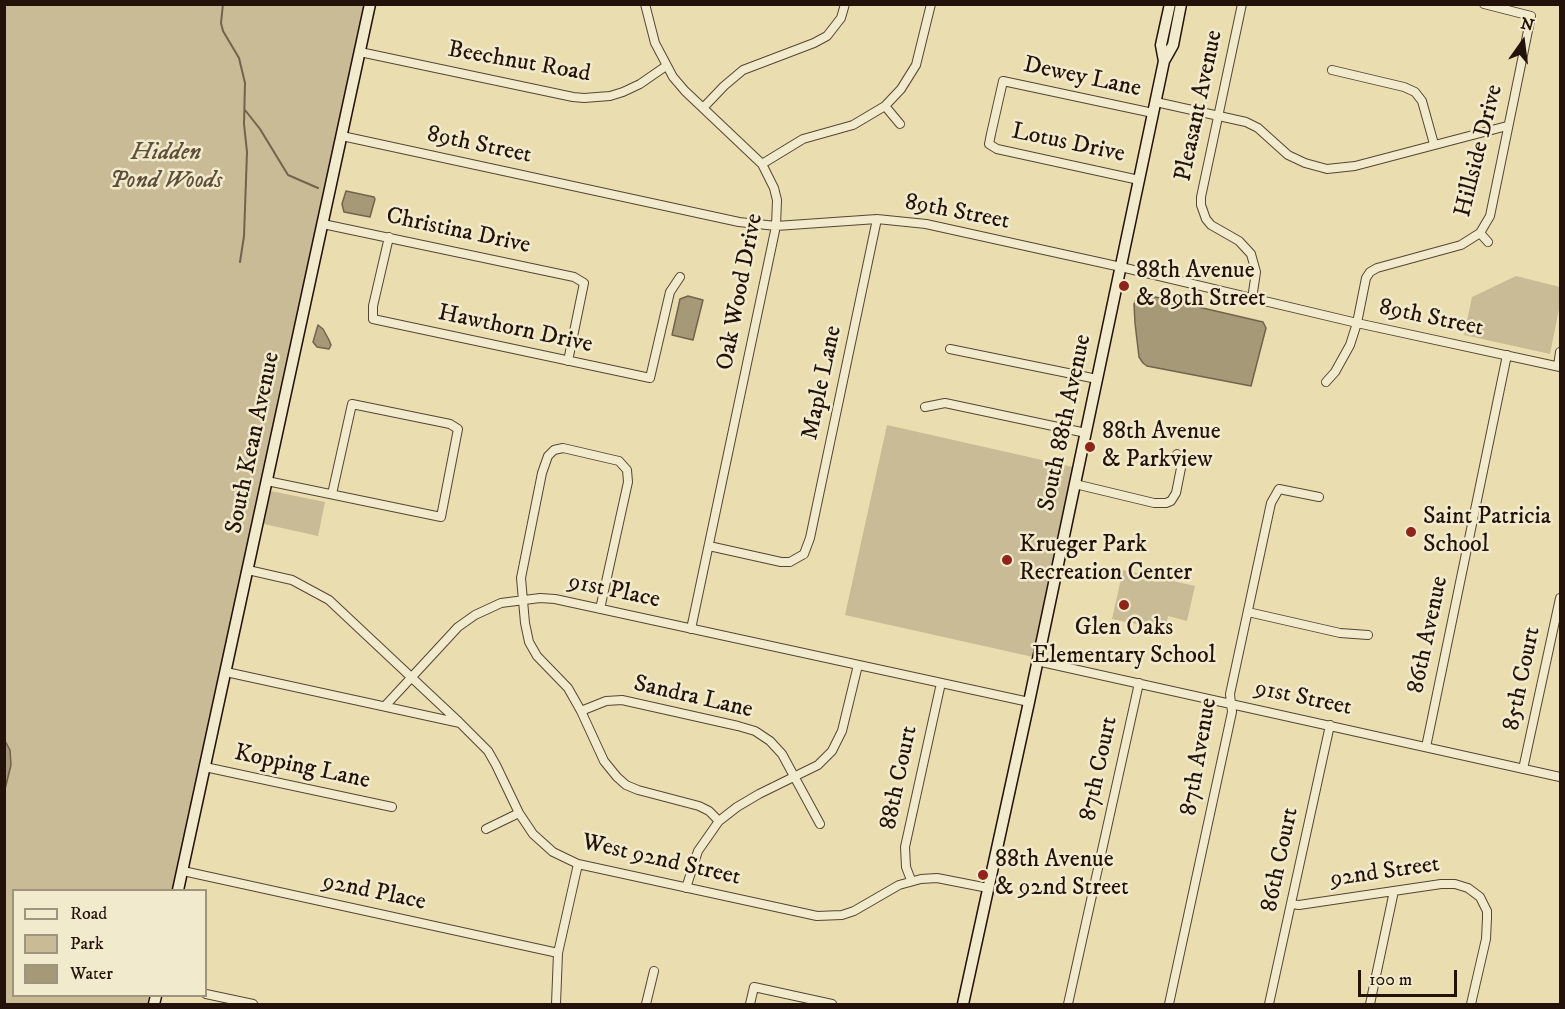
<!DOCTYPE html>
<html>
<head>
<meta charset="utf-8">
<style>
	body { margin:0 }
	#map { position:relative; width:1565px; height:1009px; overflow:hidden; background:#eadeb1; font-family:"IM FELL DW Pica",serif }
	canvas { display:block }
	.frame { position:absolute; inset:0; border:6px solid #23120a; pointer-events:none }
	.legend { position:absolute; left:12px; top:889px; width:195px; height:108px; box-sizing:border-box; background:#f1eacc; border:2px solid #9f947e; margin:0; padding:8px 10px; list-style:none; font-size:18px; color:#23120a }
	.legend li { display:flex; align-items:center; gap:12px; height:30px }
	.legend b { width:30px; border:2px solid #9f947e }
	.north { position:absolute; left:1493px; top:12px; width:60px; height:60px; -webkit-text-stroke:4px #f1eacc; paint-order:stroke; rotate:14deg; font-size:16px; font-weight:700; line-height:24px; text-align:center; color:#23120a }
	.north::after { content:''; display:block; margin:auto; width:21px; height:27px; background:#23120a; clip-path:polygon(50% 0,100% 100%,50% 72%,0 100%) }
	.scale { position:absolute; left:1358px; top:970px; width:99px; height:27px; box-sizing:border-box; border:3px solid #23120a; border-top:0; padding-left:8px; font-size:18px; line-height:21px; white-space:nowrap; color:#23120a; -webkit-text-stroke:4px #f1eacc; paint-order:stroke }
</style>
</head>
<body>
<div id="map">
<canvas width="1565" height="1009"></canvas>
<div class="frame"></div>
<ul class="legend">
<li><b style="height:8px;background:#f1eacc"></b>Road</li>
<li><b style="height:16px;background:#c8bb95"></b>Park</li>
<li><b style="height:16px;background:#a69978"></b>Water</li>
</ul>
<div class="north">N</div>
<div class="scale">100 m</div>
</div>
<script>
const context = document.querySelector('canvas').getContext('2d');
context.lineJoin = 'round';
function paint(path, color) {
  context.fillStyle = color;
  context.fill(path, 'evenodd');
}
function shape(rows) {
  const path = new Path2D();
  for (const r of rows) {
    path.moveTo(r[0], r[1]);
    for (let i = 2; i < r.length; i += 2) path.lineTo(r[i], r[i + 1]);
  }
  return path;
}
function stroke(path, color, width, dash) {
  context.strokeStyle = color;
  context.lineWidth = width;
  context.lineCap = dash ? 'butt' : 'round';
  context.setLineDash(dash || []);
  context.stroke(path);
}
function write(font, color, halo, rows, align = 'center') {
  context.font = font + ' "IM FELL DW Pica",serif';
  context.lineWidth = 5;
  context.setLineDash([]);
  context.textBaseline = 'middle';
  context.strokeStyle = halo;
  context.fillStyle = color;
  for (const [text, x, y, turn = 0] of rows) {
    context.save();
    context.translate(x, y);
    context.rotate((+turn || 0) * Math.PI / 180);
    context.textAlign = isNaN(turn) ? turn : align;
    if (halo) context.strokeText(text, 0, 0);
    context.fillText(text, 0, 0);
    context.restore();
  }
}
paint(shape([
	[4,5,369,5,179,890,14,890,14,996,156,996,154,1004,5,1004],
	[1516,276,1560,287,1560,304,1550,354,1464,335,1472,297],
	[887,425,1073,467,1033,657,845,615],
	[271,491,325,502,318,536,264,524],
	[1123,570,1195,586,1187,621,1168,616,1165,630,1112,619]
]), '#c8bb95');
const water = shape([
	[346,191,374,197,375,199,370,217,344,212,342,204,346,191],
	[1138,293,1263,322,1266,328,1251,386,1147,366,1143,363,1139,357,1135,323,1134,304,1138,293],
	[688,296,703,300,693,340,672,335,680,299,688,296],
	[318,325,323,329,329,340,331,345,329,349,317,347,313,342,318,325],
	[5,741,10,750,11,765,5,789,5,741]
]);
paint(water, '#a69978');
stroke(water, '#72634c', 1.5);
stroke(shape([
	[223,4,221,23,223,31,239,58,245,83,244,124,247,152,244,236,240,262],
	[245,110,260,129,288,175,318,188]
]), '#72634c', 2);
const street = shape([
	[645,4,655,43,673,77,685,91,762,164,774,188,777,200,776,226,691,629],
	[1242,4,1201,197,1201,205,1206,219,1211,225,1239,241,1251,254,1256,272,1252,299],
	[360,52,573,97,584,98,610,96,623,92,640,84,666,66],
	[1332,70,1404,87,1415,92,1422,101,1434,144],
	[1156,102,1246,122,1258,128,1288,155,1305,163,1327,169,1355,166,1507,126],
	[885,106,900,124],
	[703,108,724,86,743,70,814,43,827,36,841,18,845,4],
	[342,136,739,222,776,226,877,219,926,224,1121,267,1357,323,1560,367],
	[762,164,803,139,853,125,885,106,901,89,916,65,931,4],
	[1139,180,997,149,989,144,991,134,1003,81,1153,113],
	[323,224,574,277,584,283,568,361],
	[1480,233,1488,242],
	[389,237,373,306,373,319,650,378,670,292,680,277],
	[950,349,1097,379],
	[1558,366,1560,352],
	[1326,382,1335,372,1350,345,1357,323,1366,278,1370,272,1377,268,1461,245,1480,233,1490,216,1531,16,1484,4],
	[925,407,945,403,1086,433],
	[267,481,441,517,458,429,450,424,352,404,332,494],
	[1075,484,1154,503,1166,503,1171,501,1176,493,1181,468,1177,454],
	[709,546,781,562,790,562,804,554],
	[804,554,810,538,877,219],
	[248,570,292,580,329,600,459,722],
	[600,609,628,482,627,470,619,461,563,448,554,450,548,456,542,473,521,578,525,623,529,642,537,656,568,688,581,711,604,761,617,777,626,785,638,790,699,806,709,811,719,821],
	[1248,612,1340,633,1368,635],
	[1037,661,1560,777],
	[226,672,460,723,488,751,496,765,519,813,533,834,553,852,578,864,817,916,842,915,854,911,899,885,921,879,937,878,988,888],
	[385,706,458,627,475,615,501,603,540,598,555,599,1029,702],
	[581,711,606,701,622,700,738,726,755,731,770,741,782,754,820,824],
	[1426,747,1507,355],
	[205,767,392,807],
	[1523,769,1560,598],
	[486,829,519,813],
	[183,871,558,953],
	[911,880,906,867,905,847,941,683],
	[686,888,698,851,719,821,737,807,759,794,818,765,832,751,842,731,858,665],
	[1291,904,1299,905,1441,884,1455,884,1468,888,1480,897,1487,911,1487,918,1486,939,1471,1004],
	[206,994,253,1004],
	[556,1004,558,953,578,864],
	[646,1004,654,971],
	[750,1004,754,987,832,1004],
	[1068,1004,1139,683],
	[1169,1004,1232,712,1230,694,1271,503,1279,489,1319,497],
	[1269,1004,1330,725],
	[1370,1004,1394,891]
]);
const secondary = shape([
	[1164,61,1161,45,1170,4],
	[178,890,370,4],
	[154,1004,156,996],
	[963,1004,1029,702,1164,61,1173,45,1181,4]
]);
stroke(street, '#554534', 10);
stroke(secondary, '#23120a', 13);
stroke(street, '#f1eacc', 8);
stroke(secondary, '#f1eacc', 10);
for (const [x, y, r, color] of [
	[1124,286,6,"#8f2418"],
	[1090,447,6,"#8f2418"],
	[1411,532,6,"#8f2418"],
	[1007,560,6,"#8f2418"],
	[1124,605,6,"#8f2418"],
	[983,875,6,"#8f2418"]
]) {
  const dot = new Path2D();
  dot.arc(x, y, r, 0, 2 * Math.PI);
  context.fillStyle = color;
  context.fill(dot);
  stroke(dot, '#f1eacc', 2);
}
write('24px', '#23120a', '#f1eacc', [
	["Beechnut Road",519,63,10],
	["Dewey Lane",1082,78,12],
	["Pleasant Avenue",1200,106,-78],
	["Lotus Drive",1068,144,12],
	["89th Street",479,146,12],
	["Hillside Drive",1480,151,-76],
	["89th Street",957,213,11],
	["Christina Drive",458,232,12],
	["Oak Wood Drive",741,292,-79],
	["89th Street",1431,319,12],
	["Hawthorn Drive",515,330,12],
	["Maple Lane",823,383,-78],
	["South 88th Avenue",1066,423,-78],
	["South Kean Avenue",254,443,-78],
	["91st Place",614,592,12],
	["86th Avenue",1429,635,-78],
	["85th Court",1523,679,-78],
	["Sandra Lane",693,698,13],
	["91st Street",1303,699,12],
	["87th Avenue",1200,757,-80],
	["Kopping Lane",302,768,12],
	["87th Court",1100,769,-78],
	["88th Court",900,778,-78],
	["86th Court",1281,860,-78],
	["West 92nd Street",661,861,13],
	["92nd Street",1385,873,-8],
	["92nd Place",374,893,12]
]);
write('italic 24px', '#5d4d3b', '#f1eacc', [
	["Hidden",166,154],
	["Pond Woods",166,182]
]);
write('24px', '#23120a', '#f1eacc', [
	["88th Avenue",1136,272],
	["& 89th Street",1136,300],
	["88th Avenue",1102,433],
	["& Parkview",1102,461],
	["Saint Patricia",1423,518],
	["School",1423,546],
	["Krueger Park",1019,546],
	["Recreation Center",1019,574],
	["Glen Oaks",1124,629,"center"],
	["Elementary School",1124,657,"center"],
	["88th Avenue",995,861],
	["& 92nd Street",995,889]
], 'left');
</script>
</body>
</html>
